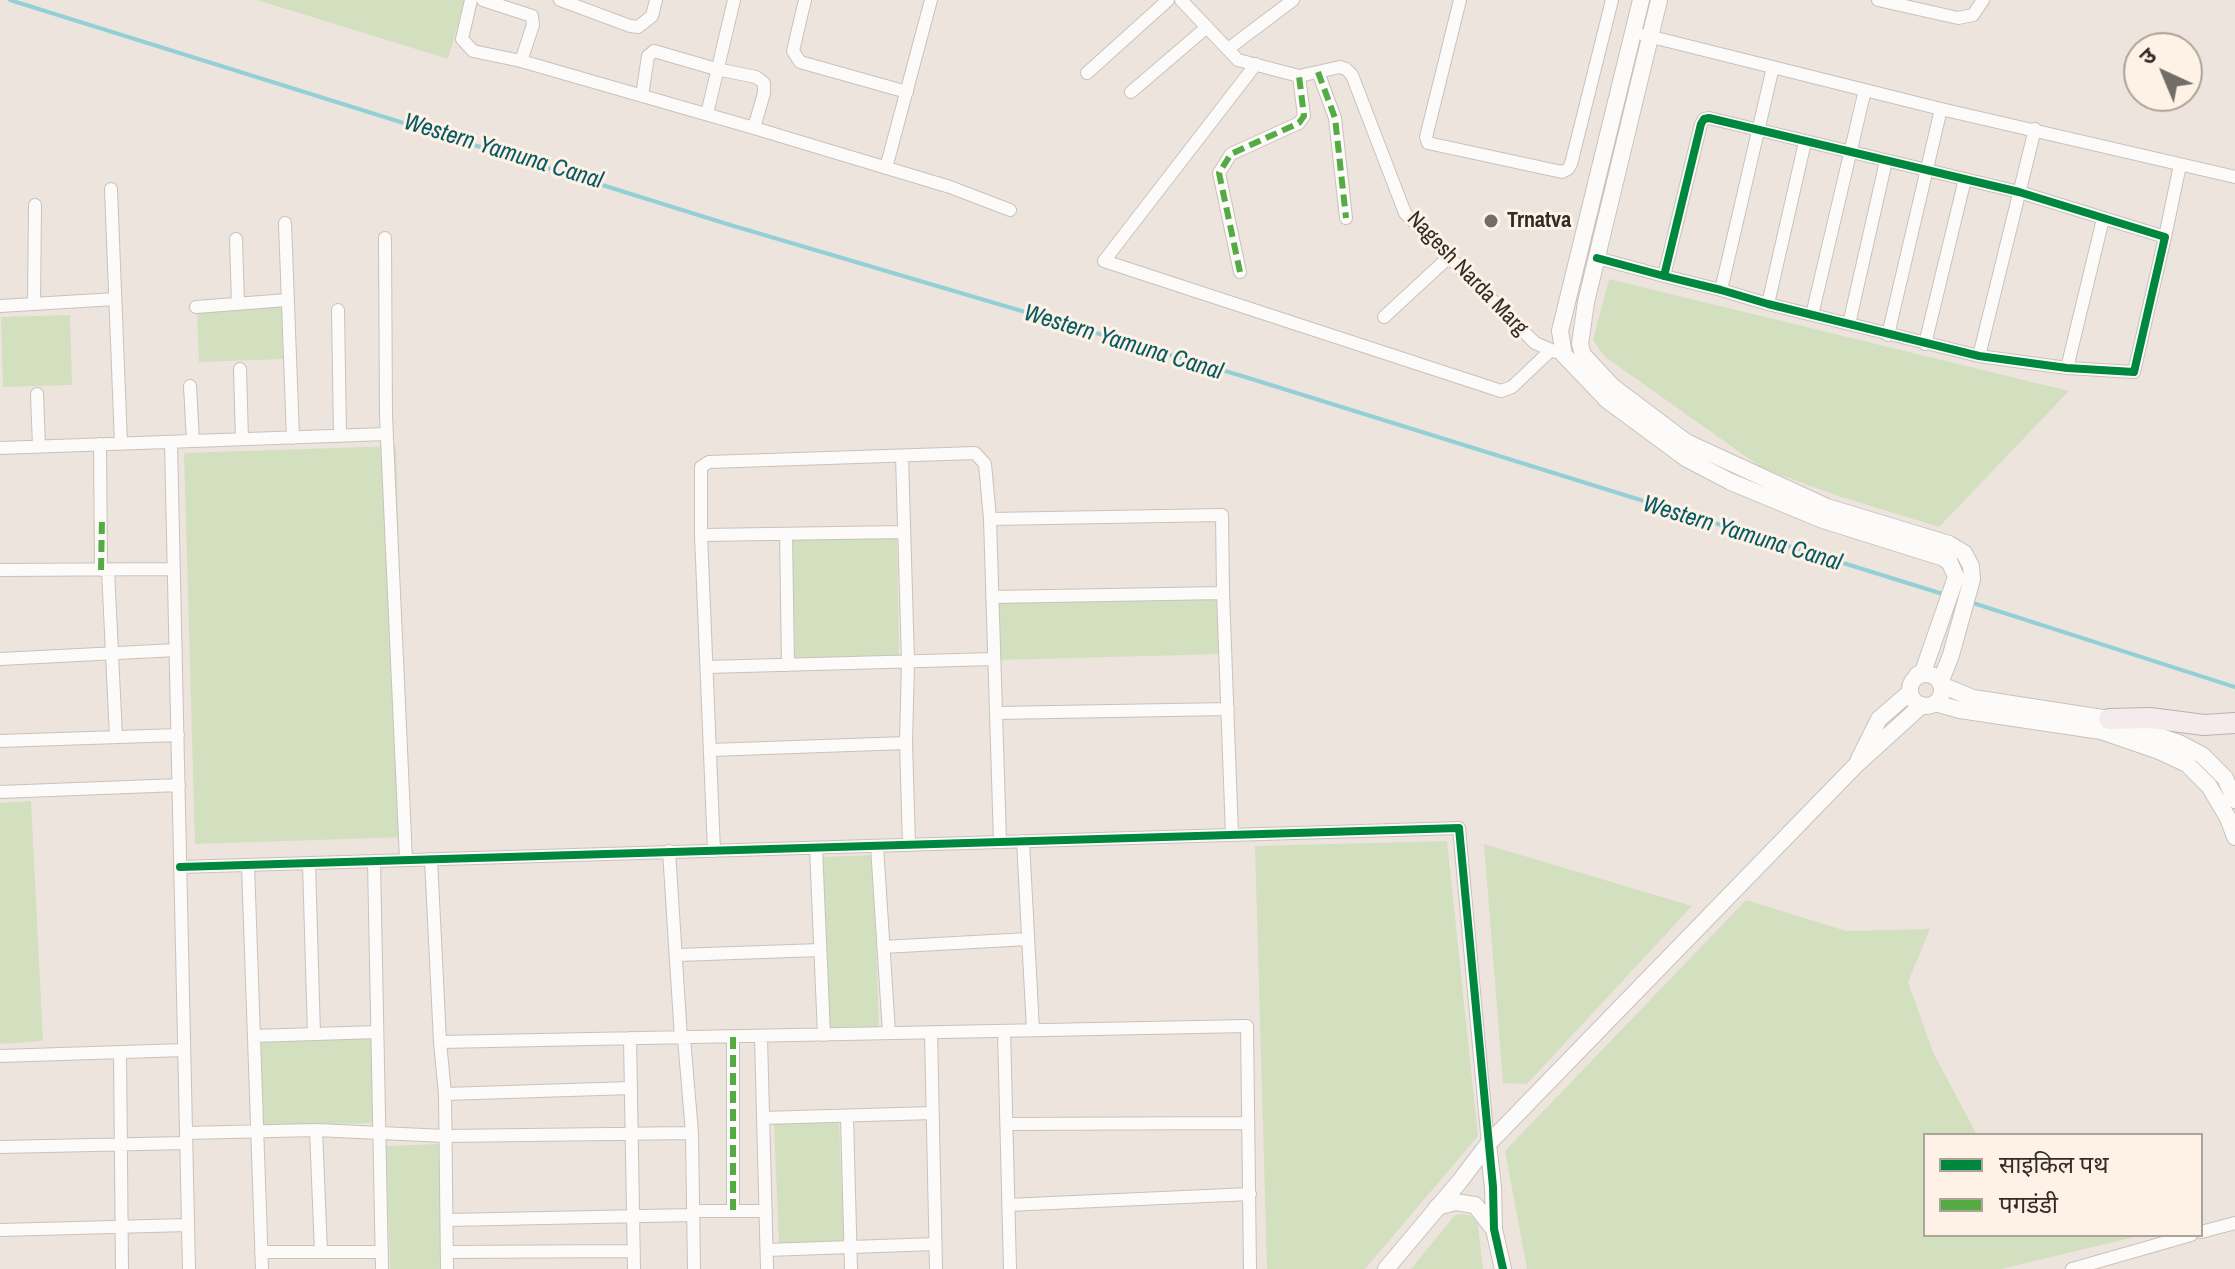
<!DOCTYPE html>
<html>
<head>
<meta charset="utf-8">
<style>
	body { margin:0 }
	#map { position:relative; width:2235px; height:1269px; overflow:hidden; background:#ede5dd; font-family:"Archivo Narrow","Noto Sans Devanagari",sans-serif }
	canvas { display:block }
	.legend { position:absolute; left:1923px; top:1133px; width:280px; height:104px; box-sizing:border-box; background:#fef2e7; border:2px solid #aca39a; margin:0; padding:10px 14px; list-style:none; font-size:24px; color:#322c27 }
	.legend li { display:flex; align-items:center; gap:16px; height:40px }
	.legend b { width:40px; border:2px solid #aca39a }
	.north { position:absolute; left:2123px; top:32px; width:80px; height:80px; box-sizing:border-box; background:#fef2e7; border:2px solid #aca39a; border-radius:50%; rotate:316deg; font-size:22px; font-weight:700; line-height:32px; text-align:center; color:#322c27 }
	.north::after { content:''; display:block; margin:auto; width:28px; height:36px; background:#736d67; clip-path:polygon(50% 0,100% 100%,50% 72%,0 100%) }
</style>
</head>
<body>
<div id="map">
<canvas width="2235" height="1269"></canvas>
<ul class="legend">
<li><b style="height:10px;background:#00873e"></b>साइकिल पथ</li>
<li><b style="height:10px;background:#54ab44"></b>पगडंडी</li>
</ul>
<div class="north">उ</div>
</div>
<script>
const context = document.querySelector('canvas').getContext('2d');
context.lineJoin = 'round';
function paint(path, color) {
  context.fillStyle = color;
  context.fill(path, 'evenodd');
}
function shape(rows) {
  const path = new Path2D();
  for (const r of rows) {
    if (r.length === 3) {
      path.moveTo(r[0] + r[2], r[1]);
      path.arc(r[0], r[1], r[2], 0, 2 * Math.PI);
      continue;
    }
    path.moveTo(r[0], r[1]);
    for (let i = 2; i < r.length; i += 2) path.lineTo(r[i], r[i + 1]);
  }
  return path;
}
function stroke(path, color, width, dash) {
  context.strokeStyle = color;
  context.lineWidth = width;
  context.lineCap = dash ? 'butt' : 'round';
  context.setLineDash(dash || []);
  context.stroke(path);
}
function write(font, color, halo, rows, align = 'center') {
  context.font = font + ' "Archivo Narrow",sans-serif';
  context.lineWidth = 6;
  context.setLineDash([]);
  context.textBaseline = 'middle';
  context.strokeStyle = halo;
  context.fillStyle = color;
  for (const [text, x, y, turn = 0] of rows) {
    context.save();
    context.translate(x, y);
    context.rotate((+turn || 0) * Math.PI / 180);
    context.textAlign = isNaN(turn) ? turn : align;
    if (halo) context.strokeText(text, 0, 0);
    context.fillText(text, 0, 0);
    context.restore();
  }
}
paint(shape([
	[257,0,465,0,448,59],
	[1609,279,2069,391,1939,527,1835,495,1762,468,1604,356,1593,340],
	[282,307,283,359,199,362,197,310],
	[70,315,72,385,3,387,1,317],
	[396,446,407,837,195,844,184,453],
	[897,537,899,655,795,658,792,540],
	[1221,597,1222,654,1001,660,999,603],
	[31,801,43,1041,0,1044,0,803],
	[1447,841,1478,1136,1365,1269,1267,1269,1255,846],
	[1484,844,1692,906,1527,1084,1503,1083],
	[873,855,879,1027,829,1029,822,857],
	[1746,900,1846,931,1930,929,1908,982,1933,1052,1977,1135,1925,1135,1925,1235,2143,1235,2001,1269,1527,1269,1505,1151],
	[371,1037,374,1123,263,1126,261,1041],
	[839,1121,844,1241,779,1244,774,1124],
	[439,1144,443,1269,390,1269,386,1146],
	[1464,1214,1472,1216,1478,1224,1483,1269,1411,1269,1455,1215]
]), '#d3e0bf');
stroke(shape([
	[10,0,727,224,1242,376,1946,595],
	[1970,602,2235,687]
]), '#93d0d6', 4);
const minor = shape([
	[471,0,462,39,473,51,521,61,754,128,950,187,1010,210],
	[483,0,532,16,533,25,521,61],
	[560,0,630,26,638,27,652,16,656,0],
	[805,0,793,51,800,62,907,92],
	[1181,0,1238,60,1299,76,1340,67,1346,69,1352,75,1405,213,1535,343,1556,352],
	[1460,0,1426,137,1428,143,1562,172,1568,169,1571,164,1612,0],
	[1878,0,1958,18,1973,15,1983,0],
	[1644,35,1941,109,2235,177],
	[1228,49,1293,0],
	[1256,64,1104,261,1501,391,1512,387,1551,350],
	[1318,72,1335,118,1346,218],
	[1087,73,1168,0],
	[1131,92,1207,27],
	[642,96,648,56,654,51,716,69,756,77,764,83,764,93,754,128],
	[707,114,734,0],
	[886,168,931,0],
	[111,189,121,444],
	[285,223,293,438],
	[2165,237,2180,165],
	[385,238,386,416,406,860],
	[236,239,238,304],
	[1597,258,1664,276,1721,290,1768,304,1979,356,2067,368,2134,372,2165,237,2019,192,1709,118,1704,119,1701,124,1664,276],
	[1240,272,1219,173,1231,154,1299,123,1304,116,1299,76],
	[1721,290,1773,67],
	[34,304,35,205],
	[1768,304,1805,142],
	[0,306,115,299],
	[196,307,287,300],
	[338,310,340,436],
	[1812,315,1865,90],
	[1384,317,1449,257],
	[1849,324,1886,161],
	[1888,335,1941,109],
	[1925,344,1965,179],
	[1979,356,2035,129],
	[2067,368,2103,219],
	[240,369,242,439],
	[190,386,193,441],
	[37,394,39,447],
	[171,442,189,1269],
	[100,444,101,570],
	[0,448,386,434],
	[902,456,908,662,906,743,909,845],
	[990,519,1222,515,1223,593,992,597],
	[786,534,788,665],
	[701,535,904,532],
	[0,570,174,569],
	[108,570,116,737],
	[1223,593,1232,835],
	[0,659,176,650],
	[707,667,994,659],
	[996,713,1228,709],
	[0,741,178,735],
	[711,750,906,743],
	[0,792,179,785],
	[1023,841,1033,1030],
	[877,846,889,1033],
	[816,848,824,1035],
	[669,851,681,1038],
	[714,851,701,535,701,467,709,462,975,453,985,464,990,519,1000,842],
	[431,859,440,1042,1247,1026,1250,1269],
	[374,861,382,1269],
	[309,864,314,1034],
	[248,865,262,1269],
	[180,867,1459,828,1488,1144],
	[883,947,1028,939],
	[678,955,820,950],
	[1004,1031,1010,1269],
	[931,1032,936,1269],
	[254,1036,377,1032],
	[733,1037,733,1210],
	[761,1037,767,1269],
	[630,1038,634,1269],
	[684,1038,692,1133,694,1269],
	[440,1042,445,1094,447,1269],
	[120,1052,122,1269],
	[0,1056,184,1050],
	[445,1094,631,1088],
	[847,1116,851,1269],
	[763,1118,933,1113],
	[1007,1124,1248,1123],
	[316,1130,321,1252],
	[186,1133,316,1130,445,1136,692,1133],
	[0,1147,186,1143],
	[1008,1205,1250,1194],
	[693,1211,766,1211],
	[448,1220,693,1215],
	[0,1230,188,1225],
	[2201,1232,2235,1223],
	[767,1250,935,1244],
	[261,1252,382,1252],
	[447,1252,634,1251],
	[2072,1269,2191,1235]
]);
const tertiary = shape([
	[1641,0,1560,331,1564,355,1607,400,1687,459,1731,482,1823,520,1944,558,1950,563,1956,577,1923,672,1917,675],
	[1659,0,1586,302,1580,344,1583,355,1613,387,1686,442,1827,507,1949,544,1964,553,1971,566,1972,579,1951,655,1940,683],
	[1926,690,16],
	[1941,685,1973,698,2109,719,2179,743,2202,755,2225,778,2235,800],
	[1935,703,1960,710,2101,731,2159,751,2187,764,2209,786,2228,818,2235,837],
	[1859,759,1879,719,1909,693],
	[1488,1144,1493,1187,1494,1229,1503,1269],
	[1437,1207,1455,1202,1475,1205,1493,1228],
	[1386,1269,1460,1181,1488,1144,1857,764,1922,705]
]);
const primary = shape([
	[2109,719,2150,718,2204,725,2235,723]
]);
stroke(minor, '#c8c2bc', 14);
stroke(tertiary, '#c8c2bc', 18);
stroke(primary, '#c0afb2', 22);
stroke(minor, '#fcfbfa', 12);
stroke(tertiary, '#fcfbfa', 16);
stroke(primary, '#f4ebed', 20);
stroke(shape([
	[1318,72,1335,118,1346,218],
	[1240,272,1219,173,1231,154,1299,123,1304,116,1299,76],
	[101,570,102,519],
	[733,1037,733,1210]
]), '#54ab44', 6, [12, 6]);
stroke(shape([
	[1597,258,1664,276,1721,290,1768,304,1979,356,2067,368,2134,372,2165,237,2019,192,1709,118,1704,119,1701,124,1664,276],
	[180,867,1459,828,1493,1187,1494,1229,1503,1269]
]), '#00873e', 8);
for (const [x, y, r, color] of [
	[1491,221,8,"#736d67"]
]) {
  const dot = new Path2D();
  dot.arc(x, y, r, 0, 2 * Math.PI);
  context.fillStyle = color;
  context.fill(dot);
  stroke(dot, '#fef2e7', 3);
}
write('bold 22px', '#322c27', '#fef2e7', [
	["Trnatva",1507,221]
], 'left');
write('22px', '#322c27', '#fef2e7', [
	["Nagesh Narda Marg",1467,274,46]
]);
write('italic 24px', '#065a62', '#fef2e7', [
	["Western Yamuna Canal",503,152,17],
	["Western Yamuna Canal",1123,343,17],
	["Western Yamuna Canal",1742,534,17]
]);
</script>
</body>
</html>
